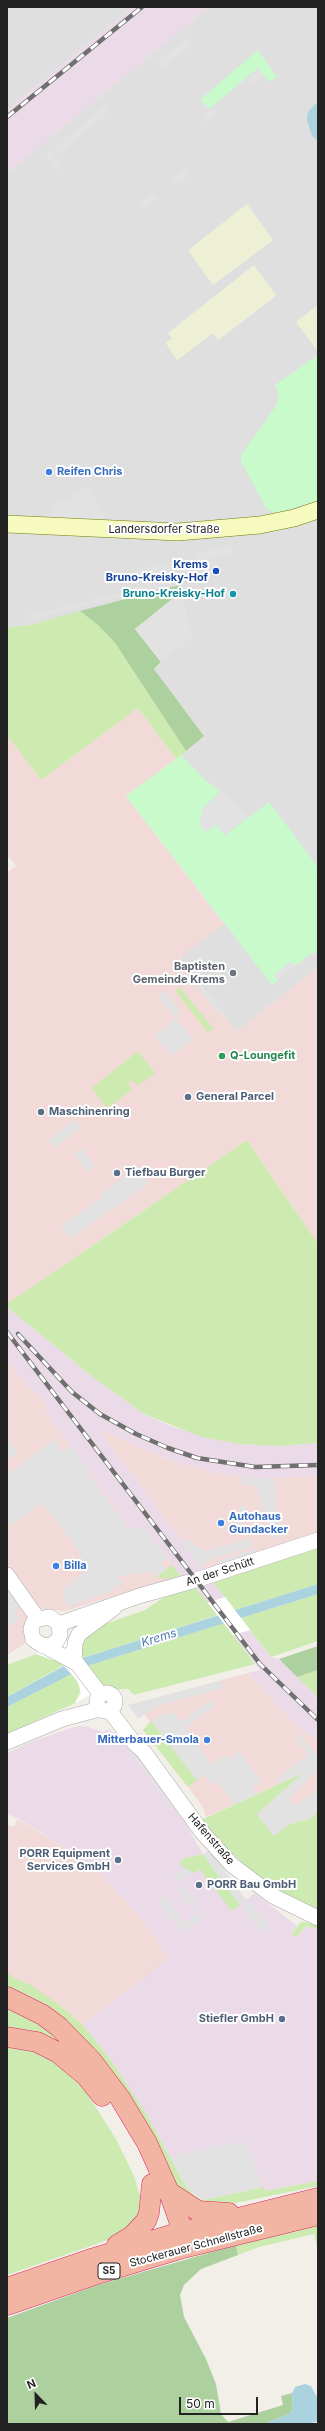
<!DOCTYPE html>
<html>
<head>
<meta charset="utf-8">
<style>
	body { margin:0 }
	#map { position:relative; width:325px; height:2431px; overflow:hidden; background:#f2efe9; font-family:Inter,sans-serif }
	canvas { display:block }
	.frame { position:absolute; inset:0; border:8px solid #222; pointer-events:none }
	.north { position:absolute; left:16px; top:2375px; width:40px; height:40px; -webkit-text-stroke:3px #fff; paint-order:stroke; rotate:337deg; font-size:11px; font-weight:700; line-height:16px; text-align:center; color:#222 }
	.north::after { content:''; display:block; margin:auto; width:14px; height:18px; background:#222; clip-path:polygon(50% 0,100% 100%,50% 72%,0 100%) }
	.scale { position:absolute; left:179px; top:2397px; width:79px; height:18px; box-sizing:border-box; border:2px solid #222; border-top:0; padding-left:5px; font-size:12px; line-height:14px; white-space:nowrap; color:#222; -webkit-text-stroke:3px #fff; paint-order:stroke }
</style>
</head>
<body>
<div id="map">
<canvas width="325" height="2431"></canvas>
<div class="frame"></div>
<div class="north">N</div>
<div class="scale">50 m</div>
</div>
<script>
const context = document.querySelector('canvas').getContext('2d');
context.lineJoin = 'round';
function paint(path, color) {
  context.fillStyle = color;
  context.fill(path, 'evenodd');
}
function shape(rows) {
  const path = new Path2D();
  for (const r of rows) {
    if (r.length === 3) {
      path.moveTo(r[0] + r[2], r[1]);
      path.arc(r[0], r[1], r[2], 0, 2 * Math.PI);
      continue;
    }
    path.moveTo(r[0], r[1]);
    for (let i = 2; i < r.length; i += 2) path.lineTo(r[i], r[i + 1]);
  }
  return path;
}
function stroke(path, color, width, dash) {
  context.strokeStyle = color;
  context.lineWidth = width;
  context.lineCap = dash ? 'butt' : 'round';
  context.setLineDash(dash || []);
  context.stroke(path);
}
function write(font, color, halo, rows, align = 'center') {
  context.font = font + ' Inter,sans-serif';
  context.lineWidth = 4;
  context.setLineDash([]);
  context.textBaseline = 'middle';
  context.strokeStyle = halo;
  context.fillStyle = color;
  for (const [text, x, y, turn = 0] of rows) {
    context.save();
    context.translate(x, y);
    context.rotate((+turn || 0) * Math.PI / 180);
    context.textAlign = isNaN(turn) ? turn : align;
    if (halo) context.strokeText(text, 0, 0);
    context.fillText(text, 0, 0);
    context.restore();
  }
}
paint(shape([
	[7,7,133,7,7,110],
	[209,7,318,7,318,305,297,322,318,351,318,967,237,1032,179,957,224,923,126,796,204,736,154,669,161,663,179,585,26,626,15,626,7,629,7,173],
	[276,296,218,340,213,333,177,360,166,343,172,339]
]), '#e0dfdf');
paint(shape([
	[138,708,176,759,126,796,224,924,179,958,237,1032,318,967,318,1244,247,1140,7,1304,7,873,16,866,7,855,7,734,41,780],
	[7,1360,36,1396,38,1395,48,1408,45,1411,88,1469,143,1527,182,1578,136,1589,66,1611,43,1609,32,1613,26,1620,23,1629,26,1643,7,1655],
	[97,1428,169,1460,210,1472,257,1479,318,1476,318,1534,205,1571],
	[248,1673,301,1730,318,1739,318,1812,257,1814,303,1773,206,1817,204,1810,198,1800,143,1730,150,1722,137,1703],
	[17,1819,68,1849,99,1873,142,1918,170,1959,83,2025,62,2007,7,1976,7,1825,14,1827]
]), '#f2dad9');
paint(shape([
	[133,7,209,7,7,173,7,110],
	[7,1307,94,1378,144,1414,173,1427,239,1444,277,1446,318,1443,318,1476,257,1479,210,1472,170,1460,98,1429,225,1597,208,1603,196,1588,182,1578,143,1527,130,1528,45,1411,48,1408,38,1395,36,1396,7,1360],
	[250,1630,271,1657,279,1659,318,1697,318,1739,301,1730,248,1673,260,1670,233,1635],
	[78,1726,88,1727,103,1732,109,1729,120,1738,186,1824,203,1854,240,1904,255,1893,297,1926,292,1933,297,1936,306,1926,318,1929,318,2181,266,2191,264,2188,187,2188,146,2113,113,2063,83,2025,169,1958,141,1918,99,1873,68,1849,17,1818,7,1814,7,1753,33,1741]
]), '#ebdbe8');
paint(shape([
	[247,204,273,240,213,285,188,250],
	[254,265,276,295,218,340,213,333,177,360,166,343,172,339,168,333],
	[318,305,318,351,296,322]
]), '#eef0d5');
paint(shape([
	[80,611,99,626,115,643,186,751,176,759,138,708,41,780,7,735,7,629,16,626,26,626],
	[177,988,181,989,212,1027,212,1031,207,1031,176,992],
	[138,1051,155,1073,137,1086,132,1080,128,1084,132,1090,107,1108,92,1088],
	[247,1140,318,1244,318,1443,277,1446,239,1444,202,1437,144,1414,94,1378,7,1307,7,1304],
	[318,1546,318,1584,235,1610,212,1581],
	[172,1565,181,1576,167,1579,156,1577],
	[195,1587,218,1615,82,1658,80,1651,81,1642,102,1625,145,1610,163,1598],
	[318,1594,318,1641,271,1657,241,1618],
	[224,1623,255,1664,134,1695,128,1689,105,1690,87,1666],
	[36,1654,50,1657,64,1665,7,1697,7,1665],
	[318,1670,318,1697,297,1677],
	[71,1673,81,1689,75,1703,7,1734,7,1707],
	[151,1721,197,1780,188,1787,143,1730],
	[305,1772,257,1814,274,1836,289,1824,309,1819,318,1812,318,1911,276,1891,253,1873,212,1834,201,1820],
	[203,1854,240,1905,232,1911,199,1869,194,1873,179,1864,182,1859],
	[301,1922,318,1924,318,1929,306,1926,297,1936,293,1936,292,1933],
	[7,1973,12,1975,12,1977,31,1985,62,2007,83,2025,113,2063,146,2113,184,2183,192,2193,202,2200,264,2187,266,2191,318,2181,318,2186,216,2207,180,2195,123,2095,7,1992],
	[7,2002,40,2019,55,2030,88,2064,103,2083,142,2146,165,2194,174,2223,171,2221,140,2146,106,2091,80,2061,61,2046,39,2035,7,2030],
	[7,2045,44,2053,79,2081,116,2139,134,2176,142,2203,135,2223,111,2239,7,2275],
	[318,2225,318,2250,314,2234,259,2247,238,2255,236,2245]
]), '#cdebb0');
paint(shape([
	[179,585,181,592,135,629,161,662,154,669,204,736,186,751,115,643,99,626,80,611],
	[318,1646,318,1670,297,1677,279,1659],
	[236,2245,238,2255,201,2269,184,2285,180,2295,184,2317,206,2359,216,2384,221,2414,228,2422,283,2405,281,2396,292,2393,293,2409,289,2414,264,2424,7,2424,7,2318,98,2285]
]), '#add19e');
paint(shape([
	[258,50,277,77,270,82,258,68,209,109,201,99],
	[318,355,318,500,278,513,272,512,266,508,241,461,241,455,276,406,279,395,275,385],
	[181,755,205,780,220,791,203,809,199,824,216,824,225,835,269,802,318,867,318,952,311,954,295,966,291,962,275,975,278,980,272,985,126,796]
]), '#c8facc');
paint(shape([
	[187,37,193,44,163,69,157,62],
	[259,69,264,75,251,85,246,80],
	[104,106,109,112,58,155,53,149],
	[213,107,218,113,205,123,201,117],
	[51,151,62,168,56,172,45,155],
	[184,169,189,176,175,186,170,180],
	[152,193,157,199,143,209,139,203],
	[88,486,107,521,51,519,56,504,72,497,71,494],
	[230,545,232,553,198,562,195,554],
	[171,562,173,570,138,578,136,570],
	[177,578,178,582,30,620,28,615],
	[181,592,193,637,161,662,135,629],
	[220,791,235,801,248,817,224,835,216,825,206,832,199,824,203,809],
	[291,961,295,966,278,980,274,975],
	[191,973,222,1013,219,1015,188,975],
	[164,991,180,1011,176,1019,193,1039,171,1056,155,1036,176,1019,158,996],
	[75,1120,81,1128,54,1148,48,1140],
	[81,1148,95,1166,87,1172,74,1153],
	[138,1167,149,1183,70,1239,61,1226,104,1196,102,1193],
	[8,1439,17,1452,7,1462,7,1440],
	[54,1440,63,1452,71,1446,88,1469,86,1470,128,1528,143,1527,167,1558,161,1563,166,1570,156,1577,151,1572,117,1576,122,1583,108,1593,67,1607,62,1591,81,1574,79,1551,42,1503,11,1526,7,1520,7,1475],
	[242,1477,274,1479,277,1513,282,1536,271,1539,256,1486,241,1484],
	[240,1506,247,1507,242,1526,237,1533,232,1529,239,1514],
	[250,1538,252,1546,209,1560,201,1567,183,1543,189,1539,198,1548,207,1551],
	[255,1549,256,1552,220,1564,218,1561],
	[7,1591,18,1605,16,1615,20,1618,15,1624,7,1624],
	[219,1681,224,1688,157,1706,138,1719,128,1705],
	[210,1700,215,1706,185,1728,212,1765,225,1755,228,1759,239,1751,261,1781,252,1788,257,1794,234,1804,219,1784,207,1782,207,1775,197,1780,151,1721,159,1716,173,1712,181,1722],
	[123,1735,179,1809,176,1811,120,1738],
	[300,1735,318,1756,318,1770,289,1798,291,1804,296,1805,315,1791,318,1794,318,1812,309,1819,289,1824,274,1836,257,1814,303,1773,278,1784,277,1779,308,1754,296,1739],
	[210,1850,246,1900,240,1905,203,1854],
	[185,1868,192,1872,178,1882,172,1878],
	[175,1886,188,1891,198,1904,193,1909],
	[164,1895,185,1923,199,1913,203,1918,184,1933,160,1903],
	[250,1902,270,1927,262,1933,242,1908],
	[244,2141,264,2187,202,2200,187,2188,170,2156]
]), '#e2e2e2');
paint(shape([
	[315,104,318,104,318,141,312,136,307,120,308,112],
	[318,1584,318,1594,87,1666,7,1707,7,1697,73,1661],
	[305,2384,311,2386,318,2399,318,2421,308,2424,264,2424,289,2414,293,2409,292,2393,295,2387]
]), '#aad3df');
paint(shape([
	[225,1597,241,1618,250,1630,233,1635,208,1603],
	[90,1632,83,1638,80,1651,97,1691,75,1703,81,1694,78,1681,61,1663,36,1654]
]), '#fff');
const tertiary = shape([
	[7,1575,38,1619],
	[59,1624,139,1596,196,1580,318,1540],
	[43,1646,51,1645,57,1641,60,1635,59,1624,50,1617,38,1619,33,1623,31,1629,33,1639,37,1642,74,1662],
	[70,1654,101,1695],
	[74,1662,75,1643,79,1634,114,1608],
	[106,1702,9],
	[109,1710,135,1744,144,1752,202,1832,232,1865,273,1896,318,1918],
	[7,1742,62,1719,100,1709]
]);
const secondary = shape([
	[7,524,178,532,260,525,294,518,318,510]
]);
const trunk = shape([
	[7,1997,43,2015,59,2027,92,2061,120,2098,147,2143,169,2192,183,2232,183,2244],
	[7,2037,37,2042,57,2052,86,2076,102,2096],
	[169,2192,198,2211,229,2213],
	[117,2245,132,2236,146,2221,149,2213,152,2184],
	[7,2288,94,2258,171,2235,318,2198],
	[7,2305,94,2275,183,2248,318,2215]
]);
stroke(tertiary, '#a9a9a9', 16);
stroke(secondary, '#707d05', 18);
stroke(trunk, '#dc2a67', 21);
stroke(tertiary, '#fff', 15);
stroke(secondary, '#f7fabf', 17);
stroke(trunk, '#f2b4a3', 20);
const rail = shape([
	[7,117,142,7],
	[7,1332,260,1664,318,1720],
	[18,1334,72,1392,100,1414,136,1434,168,1448,197,1458,255,1467,318,1465]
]);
stroke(rail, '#707070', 4.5);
stroke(rail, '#fff', 3, [9]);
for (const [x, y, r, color] of [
	[49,472,4,"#3f7fe0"],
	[216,571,4,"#1a4fb4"],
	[233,594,4,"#0f9aa8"],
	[233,973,4,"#6b7280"],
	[222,1056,4,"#2e9e5b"],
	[188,1097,4,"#5c6f8a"],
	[41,1112,4,"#5c6f8a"],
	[117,1173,4,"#5c6f8a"],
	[221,1523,4,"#3f7fe0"],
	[56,1566,4,"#3f7fe0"],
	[207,1740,4,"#3f7fe0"],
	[118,1860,4,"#5c6f8a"],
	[199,1885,4,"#5c6f8a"],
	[282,2019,4,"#5c6f8a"]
]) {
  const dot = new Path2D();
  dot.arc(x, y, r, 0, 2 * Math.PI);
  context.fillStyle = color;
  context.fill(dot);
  stroke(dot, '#fff', 1.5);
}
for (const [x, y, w] of [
	[109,2271,22]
]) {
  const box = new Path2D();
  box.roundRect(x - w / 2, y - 8, w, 16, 3);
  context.fillStyle = '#fff';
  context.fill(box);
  stroke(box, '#222', 1);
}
write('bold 10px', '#222', null, [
	["S5",109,2271]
]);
write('bold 11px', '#366cbe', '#fff', [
	["Reifen Chris",57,472],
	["Autohaus",229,1517],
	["Gundacker",229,1530],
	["Billa",64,1566],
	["Mitterbauer-Smola",199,1740,"right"]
], 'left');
write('11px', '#222', '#fff', [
	["Landersdorfer Straße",164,530],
	["An der Schütt",220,1572,-18],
	["Hafenstraße",211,1839,49],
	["Stockerauer Schnellstraße",196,2246,-15]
]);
write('bold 11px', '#164399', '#fff', [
	["Krems",208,565],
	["Bruno-Kreisky-Hof",208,578]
], 'right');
write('bold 11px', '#0d838f', '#fff', [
	["Bruno-Kreisky-Hof",225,594]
], 'right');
write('bold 11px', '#5b616d', '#fff', [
	["Baptisten",225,967],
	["Gemeinde Krems",225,980]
], 'right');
write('bold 11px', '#27864d', '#fff', [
	["Q-Loungefit",230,1056]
], 'left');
write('bold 11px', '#4e5e75', '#fff', [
	["General Parcel",196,1097],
	["Maschinenring",49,1112],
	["Tiefbau Burger",125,1173],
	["PORR Equipment",110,1854,"right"],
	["Services GmbH",110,1867,"right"],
	["PORR Bau GmbH",207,1885],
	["Stiefler GmbH",274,2019,"right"]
], 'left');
write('italic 12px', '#4a7aab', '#fff', [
	["Krems",159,1638,-17]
]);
</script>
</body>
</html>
